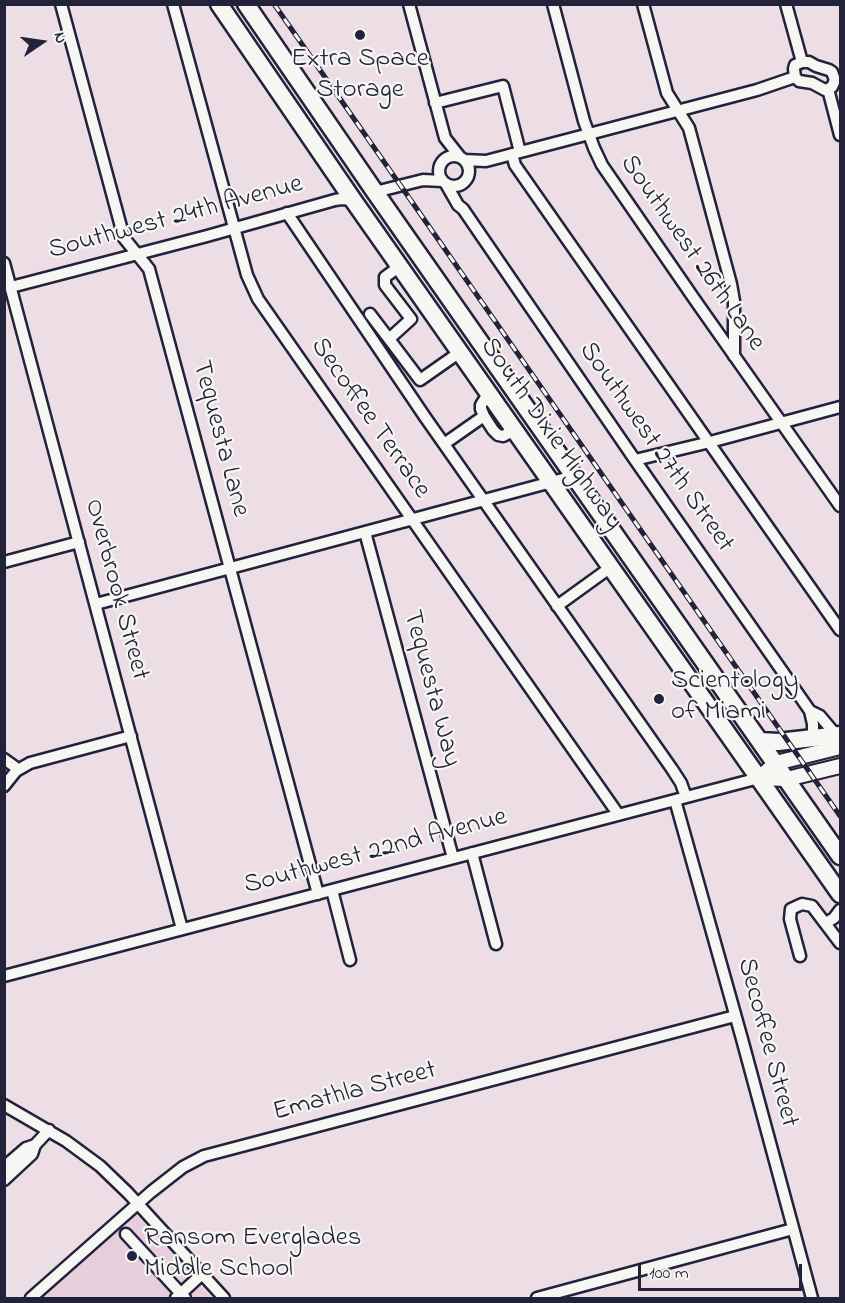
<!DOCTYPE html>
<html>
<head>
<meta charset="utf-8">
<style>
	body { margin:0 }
	#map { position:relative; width:845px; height:1303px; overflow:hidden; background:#eddee5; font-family:"Indie Flower",sans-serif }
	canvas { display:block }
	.frame { position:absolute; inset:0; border:6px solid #22223b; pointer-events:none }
	.north { position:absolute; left:12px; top:12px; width:60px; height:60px; -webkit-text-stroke:4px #f6f6f2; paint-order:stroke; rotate:77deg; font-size:16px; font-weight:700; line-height:24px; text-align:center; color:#22223b }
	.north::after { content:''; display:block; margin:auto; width:21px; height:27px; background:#22223b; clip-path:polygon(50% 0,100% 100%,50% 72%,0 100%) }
	.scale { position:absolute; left:638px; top:1264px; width:164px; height:27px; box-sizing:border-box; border:3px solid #22223b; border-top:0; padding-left:8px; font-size:18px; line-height:21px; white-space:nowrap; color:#22223b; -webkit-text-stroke:4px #f6f6f2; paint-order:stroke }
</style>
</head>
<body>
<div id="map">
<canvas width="845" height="1303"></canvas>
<div class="frame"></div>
<div class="north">N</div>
<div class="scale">100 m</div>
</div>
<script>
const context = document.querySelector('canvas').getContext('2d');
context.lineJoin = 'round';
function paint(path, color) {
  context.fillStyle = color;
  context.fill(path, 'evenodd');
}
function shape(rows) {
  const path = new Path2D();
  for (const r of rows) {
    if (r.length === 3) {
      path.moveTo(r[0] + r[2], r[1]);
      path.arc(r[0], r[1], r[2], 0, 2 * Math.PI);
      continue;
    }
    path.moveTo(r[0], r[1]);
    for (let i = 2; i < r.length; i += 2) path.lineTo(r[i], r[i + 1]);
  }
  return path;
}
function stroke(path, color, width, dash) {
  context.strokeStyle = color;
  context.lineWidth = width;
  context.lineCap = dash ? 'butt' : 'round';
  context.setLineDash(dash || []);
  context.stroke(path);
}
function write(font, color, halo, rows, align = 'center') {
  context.font = font + ' "Indie Flower",sans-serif';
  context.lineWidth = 4.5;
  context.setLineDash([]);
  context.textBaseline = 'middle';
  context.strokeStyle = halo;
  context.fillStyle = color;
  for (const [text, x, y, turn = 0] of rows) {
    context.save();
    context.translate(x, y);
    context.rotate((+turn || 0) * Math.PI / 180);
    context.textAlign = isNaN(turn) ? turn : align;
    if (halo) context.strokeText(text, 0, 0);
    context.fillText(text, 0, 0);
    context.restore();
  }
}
paint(shape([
	[136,1214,212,1298,42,1298]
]), '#e7cedc');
const minor = shape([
	[61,4,124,238,149,269,318,894],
	[173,4,247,275,258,299,618,814],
	[409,4,445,138,460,157],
	[553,4,584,121,594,148,602,165,695,300,840,506],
	[643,4,667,93,689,128,731,284,734,301,734,356],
	[786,4,802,62],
	[802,62,809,62,816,66,829,70,832,72,835,80,832,87,825,90,812,83,799,81,795,77,794,69,795,65,802,62],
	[828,89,840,135],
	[435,103,503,86,520,152],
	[512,154,515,165,840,630],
	[454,171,15],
	[464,160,486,161,757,90,795,77],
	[446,184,458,205,463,209,635,460,810,711,813,724,813,738],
	[375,192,423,180,442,181],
	[287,213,425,417,672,769,681,783,686,797],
	[4,263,182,929],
	[400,266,385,277,385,285,411,319,389,339,420,380,460,352],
	[11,287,207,236,335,200,341,199,353,200],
	[370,314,389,339],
	[489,392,481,405,481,409,484,416,493,430,498,435,503,436,515,430],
	[444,444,484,416],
	[635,460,710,442,840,407],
	[365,532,453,858],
	[4,562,79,542],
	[96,604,574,476],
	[557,606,611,567],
	[810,711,820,716,836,735],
	[4,759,18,769],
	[4,786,16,771,30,763,131,736],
	[675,800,742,1039,812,1298],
	[472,853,496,944],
	[332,890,350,960],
	[826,923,834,918,840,910],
	[800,956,790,919,791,909,802,904,812,906,840,943],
	[4,976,759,778],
	[4,1105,66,1141,100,1166,128,1193,224,1298],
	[4,1167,26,1148,35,1145,49,1130],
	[4,1180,32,1154,35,1145],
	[126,1234,185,1298],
	[31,1298,151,1192,183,1167,204,1156,735,1016],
	[176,1298,202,1274],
	[537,1298,793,1229]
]);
const major = shape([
	[759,778,776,763,840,747],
	[759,778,787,779,840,766]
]);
const highway = shape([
	[219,4,353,200,840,894],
	[246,4,375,192,840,856],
	[760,741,778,742,840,735]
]);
stroke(minor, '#22223b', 15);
stroke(major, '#22223b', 18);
stroke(highway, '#22223b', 21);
stroke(minor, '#f6f6f2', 10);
stroke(major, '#f6f6f2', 14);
stroke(highway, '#f6f6f2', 16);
const rail = shape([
	[274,4,840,816]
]);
stroke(rail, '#22223b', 5);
stroke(rail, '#f6f6f2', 3, [9]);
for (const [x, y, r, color] of [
	[360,35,6,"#22223b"],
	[659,699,6,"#22223b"],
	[132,1256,6,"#22223b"]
]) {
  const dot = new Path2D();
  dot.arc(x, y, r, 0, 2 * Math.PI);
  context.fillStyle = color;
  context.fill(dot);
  stroke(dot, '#f6f6f2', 2);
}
write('27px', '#22223b', '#f6f6f2', [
	["Extra Space",360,61,"center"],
	["Storage",360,92,"center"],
	["Scientology",671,683],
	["of Miami",671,714],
	["Ransom Everglades",144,1240],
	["Middle School",144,1271]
], 'left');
write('27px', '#22223b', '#f6f6f2', [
	["Southwest 24th Avenue",176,219,-15],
	["Southwest 26th Lane",691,254,55],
	["Secoffee Terrace",369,419,55],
	["South Dixie Highway",550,435,55],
	["Tequesta Lane",219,439,75],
	["Southwest 27th Street",655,448,55],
	["Overbrook Street",115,590,75],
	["Tequesta Way",430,689,75],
	["Southwest 22nd Avenue",376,853,-15],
	["Secoffee Street",766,1043,75],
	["Emathla Street",355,1093,-15]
]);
</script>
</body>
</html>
